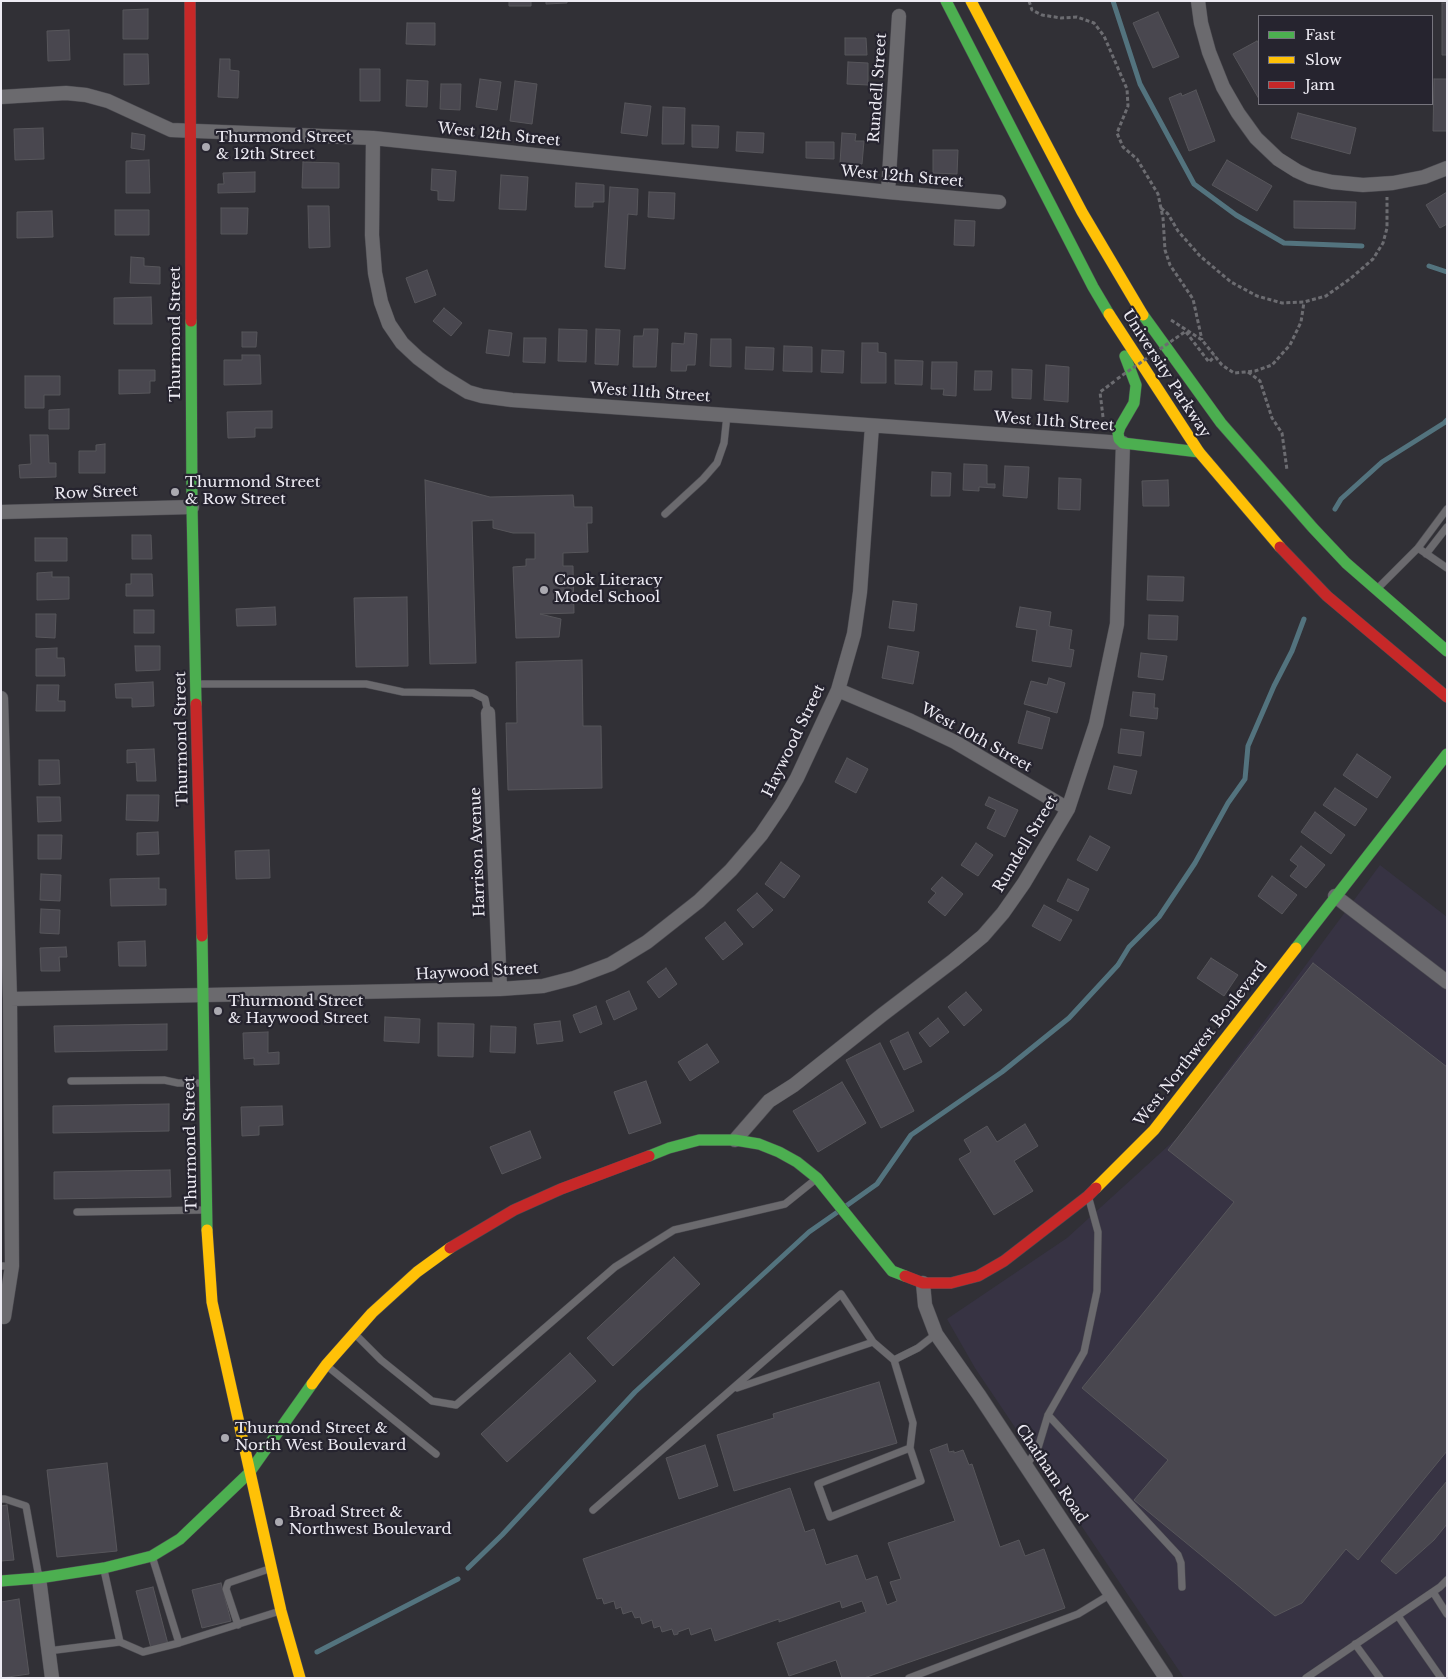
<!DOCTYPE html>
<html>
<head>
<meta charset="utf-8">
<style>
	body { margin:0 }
	#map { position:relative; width:1448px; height:1679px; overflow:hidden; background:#313036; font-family:"Libre Baskerville",serif }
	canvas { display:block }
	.frame { position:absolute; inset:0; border:2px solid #edebf3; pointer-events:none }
	.legend { position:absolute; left:1258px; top:15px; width:175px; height:90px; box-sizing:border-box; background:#26242f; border:1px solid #76747d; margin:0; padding:6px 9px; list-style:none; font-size:15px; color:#edebf3 }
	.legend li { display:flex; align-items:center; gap:10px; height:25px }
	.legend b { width:25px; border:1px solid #76747d }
</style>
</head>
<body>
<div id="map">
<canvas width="1448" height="1679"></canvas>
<div class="frame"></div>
<ul class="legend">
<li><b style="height:6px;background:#4caf50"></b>Fast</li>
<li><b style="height:6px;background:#ffc107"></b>Slow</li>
<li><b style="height:6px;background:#c62828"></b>Jam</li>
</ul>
</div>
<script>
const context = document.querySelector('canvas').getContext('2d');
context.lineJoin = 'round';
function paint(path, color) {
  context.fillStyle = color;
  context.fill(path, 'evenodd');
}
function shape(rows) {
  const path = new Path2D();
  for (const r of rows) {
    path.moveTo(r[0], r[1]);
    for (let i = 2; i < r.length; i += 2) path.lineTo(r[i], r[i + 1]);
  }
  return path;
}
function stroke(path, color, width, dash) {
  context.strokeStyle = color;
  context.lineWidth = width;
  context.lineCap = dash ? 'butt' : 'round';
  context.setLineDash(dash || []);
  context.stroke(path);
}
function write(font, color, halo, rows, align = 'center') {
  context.font = font + ' "Libre Baskerville",serif';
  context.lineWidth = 4.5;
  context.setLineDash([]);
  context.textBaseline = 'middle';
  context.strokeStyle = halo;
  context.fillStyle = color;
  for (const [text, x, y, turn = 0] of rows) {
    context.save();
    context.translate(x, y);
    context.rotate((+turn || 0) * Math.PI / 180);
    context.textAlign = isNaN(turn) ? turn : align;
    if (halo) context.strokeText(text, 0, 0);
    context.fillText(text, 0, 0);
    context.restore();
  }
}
paint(shape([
	[1380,865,1447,917,1447,1678,1184,1678,975,1368,947,1319,1067,1238,1179,1136]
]), '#373343');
stroke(shape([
	[1113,1,1140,84,1194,184,1236,215,1284,243,1362,246],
	[1429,266,1447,272],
	[1335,509,1341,499,1382,462,1444,423,1447,420],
	[846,1206,877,1184,911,1135,1002,1072,1069,1018,1118,965,1129,947,1159,917,1195,863,1228,803,1245,779,1248,746,1274,686,1292,651,1304,619],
	[468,1568,502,1535,635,1392,809,1232,839,1211],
	[317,1652,458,1579]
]), '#53737e', 5);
const building = shape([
	[509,1,531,1,531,6,509,6,509,1],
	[546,1,567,1,567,3,546,4,546,1],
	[1442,3,1447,3,1447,55,1442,55,1442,3],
	[148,9,148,39,123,39,123,10,148,9],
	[1158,12,1179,57,1153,68,1133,23,1158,12],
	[407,23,435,23,435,45,406,44,407,23],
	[69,30,70,60,48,61,47,31,69,30],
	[845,38,866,38,867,55,845,55,845,38],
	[1257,41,1259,44,1259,99,1233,54,1257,41],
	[124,54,148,54,149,84,124,85,124,54],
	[220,59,230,59,230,70,239,71,238,98,218,97,220,59],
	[848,62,868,63,868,85,847,84,848,62],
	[360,69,380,69,380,101,360,101,360,69],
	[480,79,501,82,497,110,476,107,480,79],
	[1434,79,1447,79,1447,131,1433,131,1434,79],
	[407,80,428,81,427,107,406,106,407,80],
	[515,81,537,84,532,124,510,121,515,81],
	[441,84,461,84,460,110,440,109,441,84],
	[1196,90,1215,141,1189,151,1169,98,1181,93,1182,96,1196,90],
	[625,103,651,106,647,136,621,133,625,103],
	[663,107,685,108,684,144,662,144,663,107],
	[1298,113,1356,128,1350,154,1291,138,1298,113],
	[692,125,719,126,718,148,692,147,692,125],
	[43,128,44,159,15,160,14,129,43,128],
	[737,132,764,133,763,153,736,151,737,132],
	[132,133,145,135,144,150,131,148,132,133],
	[842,133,856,134,855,141,864,141,862,164,840,163,842,133],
	[806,142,834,142,834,159,806,158,806,142],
	[933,150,958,150,957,174,933,173,933,150],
	[149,160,150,193,126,193,126,161,149,160],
	[1227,160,1272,186,1257,211,1212,185,1227,160],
	[303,162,339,163,339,188,302,188,303,162],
	[432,169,456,171,454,201,438,200,438,191,431,190,432,169],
	[255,172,255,192,218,193,218,184,224,184,223,173,255,172],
	[501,175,528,177,526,210,499,209,501,175],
	[576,183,604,185,604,202,593,202,593,207,575,207,576,183],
	[610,187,638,189,637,215,628,214,625,269,605,267,610,187],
	[649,192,675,193,674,219,648,217,649,192],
	[1447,192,1447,224,1440,228,1426,205,1447,192],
	[1294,201,1356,202,1355,229,1294,228,1294,201],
	[308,206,329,206,330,247,309,248,308,206],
	[221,208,248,208,247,234,221,234,221,208],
	[115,210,149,210,149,235,115,235,115,210],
	[52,211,53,237,17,238,17,212,52,211],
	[955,220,975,221,974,246,954,245,955,220],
	[131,257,144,258,144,266,160,267,160,284,130,283,131,257],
	[427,270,436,295,415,303,406,278,427,270],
	[151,297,152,324,114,324,114,298,151,297],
	[444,308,462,323,451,336,433,321,444,308],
	[559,329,587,330,586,362,558,361,559,329],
	[596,329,620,330,618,365,595,364,596,329],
	[644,329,658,329,656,367,633,367,634,336,643,336,644,329],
	[489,330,512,333,509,356,486,353,489,330],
	[242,332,257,332,256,347,242,347,242,332],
	[685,333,697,334,695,365,687,365,686,371,671,371,672,343,684,344,685,333],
	[524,338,546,338,545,363,523,362,524,338],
	[711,339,731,339,731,367,710,366,711,339],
	[862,343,878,343,878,352,886,353,886,383,861,383,862,343],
	[784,346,812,347,812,372,783,371,784,346],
	[746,347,774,348,773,370,745,369,746,347],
	[822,350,844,351,843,373,821,372,822,350],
	[242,355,260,355,261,384,224,385,224,360,242,360,242,355],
	[895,360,923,361,922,385,895,384,895,360],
	[932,362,957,362,956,396,943,395,944,389,931,389,932,362],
	[1046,365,1069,367,1068,402,1044,400,1046,365],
	[1012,369,1032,370,1031,399,1012,398,1012,369],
	[119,370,155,370,155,381,150,381,150,393,119,394,119,370],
	[975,371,992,371,991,390,974,390,975,371],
	[25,376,60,376,60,395,44,395,44,408,25,408,25,376],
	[69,409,69,429,49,429,49,410,69,409],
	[272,411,272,428,255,428,255,437,228,438,227,412,272,411],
	[30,435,48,435,49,463,56,463,56,477,20,478,19,465,31,464,30,435],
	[105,444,105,473,79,473,79,451,96,451,96,445,105,444],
	[964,464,987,465,987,484,995,484,995,488,979,487,979,491,963,490,964,464],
	[1005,466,1029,467,1027,498,1003,496,1005,466],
	[932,472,951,473,950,496,931,496,932,472],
	[1059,478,1081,479,1080,510,1058,509,1059,478],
	[425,480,490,497,573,495,574,507,592,507,592,523,587,523,588,552,563,553,563,566,573,566,574,613,540,614,561,619,559,637,516,638,513,567,526,566,526,559,535,559,535,533,513,533,493,528,493,520,472,521,476,663,430,664,425,480],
	[1168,480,1169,506,1143,506,1142,481,1168,480],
	[132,535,151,535,152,559,132,559,132,535],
	[35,538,67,538,67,561,35,561,35,538],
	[52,572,52,577,69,577,69,599,37,600,37,573,52,572],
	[131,574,152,574,153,596,126,596,126,584,131,584,131,574],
	[1148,576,1184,577,1183,601,1147,600,1148,576],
	[407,597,408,666,356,667,354,598,407,597],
	[893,601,917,604,914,631,889,628,893,601],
	[275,607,276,625,237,626,236,609,275,607],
	[1020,607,1051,612,1049,626,1072,630,1069,649,1074,650,1071,667,1032,661,1037,630,1016,627,1020,607],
	[134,610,154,610,154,633,134,633,134,610],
	[36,614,56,614,55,638,36,637,36,614],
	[1149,615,1178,616,1177,640,1148,639,1149,615],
	[135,646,160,646,160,670,136,671,135,646],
	[888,646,919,652,913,684,882,678,888,646],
	[57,648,57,658,64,658,65,676,36,676,36,649,57,648],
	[1141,653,1167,656,1163,680,1138,677,1141,653],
	[582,660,583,726,601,726,602,788,508,790,506,723,517,723,516,662,582,660],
	[1049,678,1065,683,1057,713,1024,704,1031,681,1047,685,1049,678],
	[153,682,154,706,132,707,132,698,116,698,115,684,153,682],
	[37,685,59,685,58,701,65,701,65,711,36,711,37,685],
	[1133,692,1155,694,1154,708,1158,708,1157,719,1130,716,1133,692],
	[1027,711,1050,718,1042,749,1018,743,1027,711],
	[1121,729,1144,732,1141,756,1118,753,1121,729],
	[154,749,156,781,137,781,136,762,127,763,127,750,154,749],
	[1357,754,1391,777,1377,798,1343,775,1357,754],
	[847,758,868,769,856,793,835,782,847,758],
	[39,760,59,760,60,784,39,785,39,760],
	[1114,766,1137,771,1131,794,1108,789,1114,766],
	[1335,788,1367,809,1355,826,1323,805,1335,788],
	[127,795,159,795,158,821,126,820,127,795],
	[37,797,60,797,61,821,38,822,37,797],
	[989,797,1018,810,1005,837,987,828,996,810,985,805,989,797],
	[1315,812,1345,835,1331,854,1301,832,1315,812],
	[158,832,159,854,137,855,137,833,158,832],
	[38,835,62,835,61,859,38,859,38,835],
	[1090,836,1110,847,1097,871,1077,860,1090,836],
	[976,843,993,855,978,876,961,865,976,843],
	[1301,846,1325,865,1306,888,1290,876,1298,866,1290,860,1301,846],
	[269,850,270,878,236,879,235,851,269,850],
	[781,862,800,876,784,898,765,884,781,862],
	[41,874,61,875,60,901,40,900,41,874],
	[1272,876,1297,895,1282,914,1258,896,1272,876],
	[942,877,963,894,945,916,928,902,936,893,931,889,942,877],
	[159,878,159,889,166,889,166,905,111,906,110,879,159,878],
	[1068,879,1089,889,1078,911,1057,901,1068,879],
	[757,893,773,910,753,928,737,910,757,893],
	[1044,905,1072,920,1060,941,1032,926,1044,905],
	[41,909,60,910,59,934,40,933,41,909],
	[725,922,743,944,723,960,705,938,725,922],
	[145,941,146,966,119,966,118,942,145,941],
	[66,947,67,957,59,957,60,971,41,971,40,948,66,947],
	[1211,958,1238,975,1224,996,1197,978,1211,958],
	[1313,963,1447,1067,1447,1451,1358,1560,1346,1549,1302,1603,1275,1616,1134,1500,1168,1460,1082,1388,1234,1202,1168,1150,1313,963],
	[666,968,677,984,659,998,647,982,666,968],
	[629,991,637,1009,614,1020,606,1001,629,991],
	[966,992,982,1010,964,1026,948,1007,966,992],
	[596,1006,602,1024,580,1033,573,1015,596,1006],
	[385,1017,420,1019,419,1043,384,1041,385,1017],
	[938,1018,949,1032,930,1047,919,1033,938,1018],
	[560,1021,563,1041,537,1044,534,1024,560,1021],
	[438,1023,474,1024,473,1057,438,1056,438,1023],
	[167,1024,167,1050,55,1052,54,1026,167,1024],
	[491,1026,516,1027,515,1053,490,1052,491,1026],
	[268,1032,268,1053,279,1052,279,1064,254,1065,254,1058,244,1059,243,1033,268,1032],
	[908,1032,922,1062,904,1070,890,1041,908,1032],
	[880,1043,914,1111,881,1128,846,1060,880,1043],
	[707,1044,719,1062,690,1081,678,1062,707,1044],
	[646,1081,661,1123,629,1134,614,1092,646,1081],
	[842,1082,866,1123,818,1152,793,1111,842,1082],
	[169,1104,169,1131,53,1133,53,1106,169,1104],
	[282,1106,283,1125,259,1126,259,1135,242,1136,241,1107,282,1106],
	[1025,1124,1038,1146,1014,1161,1033,1191,994,1215,959,1159,971,1152,964,1140,987,1126,997,1142,1025,1124],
	[530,1131,541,1158,502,1174,490,1147,530,1131],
	[170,1170,171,1197,54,1199,54,1172,170,1170],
	[674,1257,700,1284,613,1366,587,1338,674,1257],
	[570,1353,596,1381,507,1462,481,1434,570,1353],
	[879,1382,897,1443,734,1491,717,1435,774,1418,773,1414,879,1382],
	[947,1444,949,1452,954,1451,954,1453,963,1450,969,1465,972,1464,1000,1547,1019,1540,1025,1556,1044,1549,1065,1608,864,1678,842,1678,836,1660,789,1676,777,1643,866,1612,862,1601,842,1608,840,1601,779,1622,779,1619,715,1641,711,1628,691,1635,689,1628,678,1632,678,1634,674,1635,672,1629,662,1632,660,1626,654,1628,652,1620,642,1624,640,1617,635,1618,632,1611,623,1614,621,1607,616,1609,614,1601,604,1604,602,1598,597,1599,583,1559,790,1488,805,1532,814,1529,826,1565,857,1555,866,1580,877,1576,887,1605,897,1601,890,1582,901,1579,888,1543,955,1521,930,1450,947,1444],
	[705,1445,718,1486,679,1499,666,1458,705,1445],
	[107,1463,117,1551,57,1557,47,1470,107,1463],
	[1447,1481,1447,1524,1434,1540,1396,1574,1381,1561,1447,1481],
	[7,1505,14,1560,1,1561,1,1506,7,1505],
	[221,1583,231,1621,202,1628,192,1590,221,1583],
	[153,1587,168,1644,151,1648,136,1591,153,1587],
	[19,1599,29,1674,1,1678,1,1602,19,1599]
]);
paint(building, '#49474f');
stroke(building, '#57565b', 1);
const lane = shape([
	[665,514,703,479,717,463,724,443,727,415],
	[1418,548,1447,568],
	[1426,554,1447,527],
	[1378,588,1418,548,1447,509],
	[198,684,366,684,403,692,473,693,485,699,488,713],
	[71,1081,164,1080,178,1083,202,1083],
	[77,1212,204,1210],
	[1,1266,12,1266],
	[356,1335,381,1360,432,1401,456,1405,615,1267,674,1230,785,1204,816,1179],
	[894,1360,913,1423,910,1448,921,1481,830,1517,818,1484,910,1448],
	[327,1366,436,1454],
	[737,1388,873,1342],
	[1048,1415,1178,1555,1181,1563,1182,1587],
	[1026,1466,1038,1448,1048,1415,1084,1352,1097,1291,1098,1232,1089,1199],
	[1,1499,5,1499,26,1506,39,1578],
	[593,1510,841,1294,873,1342,894,1360,918,1348,936,1334],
	[152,1556,179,1643,280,1611],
	[104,1570,120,1642,143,1652,179,1643],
	[1433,1592,1447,1614],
	[1398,1616,1441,1678],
	[238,1625,226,1589,228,1583,269,1569],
	[1355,1644,1380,1678],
	[48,1651,120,1642],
	[909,1678,1078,1614,1111,1594],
	[1306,1678,1440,1587,1447,1580]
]);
const street = shape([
	[1198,1,1201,23,1209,52,1223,87,1238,113,1256,138,1278,159,1297,171,1310,177,1332,182,1363,185,1393,183,1424,177,1447,168],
	[1,97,66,93,86,95,108,101,171,130,373,138,888,192,999,202],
	[373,138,372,235,375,273,381,302,389,324,402,343,418,358,442,376,468,392,482,396,512,400,1123,443,1117,624,1096,724,1068,809,1024,883,1003,913,983,936,954,960,882,1015,794,1085,769,1101,735,1140],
	[888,192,899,16],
	[1,512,192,507],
	[838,690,911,721,955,742,1068,809],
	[1,698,10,999,12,1266,4,1317],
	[488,713,500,989],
	[1335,896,1447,982],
	[10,999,500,989,543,986,574,978,611,964,647,942,699,901,731,870,761,835,782,804,797,778,838,690,854,634,860,592,872,426],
	[923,1283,925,1305,936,1334,979,1395,1166,1678],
	[39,1578,52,1678]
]);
const fast = shape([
	[946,1,1093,287,1109,314],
	[1143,315,1221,423,1313,528,1346,563,1447,651],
	[191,321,192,507,196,704],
	[1125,356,1136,385,1134,403,1120,427,1118,433,1119,439,1123,443,1199,452],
	[202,936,207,1230],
	[1296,948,1447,754],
	[649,1156,669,1148,699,1140,735,1140,759,1144,779,1152,797,1162,817,1178,892,1271,905,1276],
	[1,1581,39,1578,104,1568,152,1556,180,1539,249,1473,312,1384]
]);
const slow = shape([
	[971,1,1082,212,1143,315],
	[1109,314,1199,452,1280,547],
	[1096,1188,1154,1130,1296,948],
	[207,1230,212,1302,281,1611,300,1678],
	[312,1384,326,1365,372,1313,417,1272,450,1248]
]);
const jam = shape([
	[190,1,191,321],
	[1280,547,1327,596,1447,697],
	[196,704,202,936],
	[450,1248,514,1210,561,1189,649,1156],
	[905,1276,923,1283,951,1283,978,1276,1004,1261,1088,1196,1096,1188]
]);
stroke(lane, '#4c4b51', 8);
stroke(street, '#4c4b51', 15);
stroke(fast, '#4c4b51', 12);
stroke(slow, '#4c4b51', 12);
stroke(jam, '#4c4b51', 12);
stroke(shape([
	[1029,1,1032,10,1042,15,1061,18,1077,17,1094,23,1104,36,1127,89,1128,106,1117,133,1123,147,1137,159,1158,194,1163,218,1165,250,1170,265,1193,299,1202,340],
	[1161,208,1168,214,1178,231,1200,256,1231,282,1257,296,1282,303,1304,302,1326,296,1351,278,1373,259,1383,243,1387,228,1387,197],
	[1171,320,1202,340,1222,365,1234,373,1255,371,1272,365,1290,345,1301,322,1304,302],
	[1186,332,1209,362,1215,356],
	[1248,372,1260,381,1272,418,1282,433,1287,470],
	[1103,417,1100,392,1115,381]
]), '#6c6c71', 3, [4, 2.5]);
stroke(lane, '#6b6a6e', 7);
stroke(street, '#6b6a6e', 14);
stroke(fast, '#4caf50', 11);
stroke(slow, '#ffc107', 11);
stroke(jam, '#c62828', 11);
stroke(shape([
	[1117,379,1186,331]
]), '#6c6c71', 3, [4, 2.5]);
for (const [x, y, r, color] of [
	[206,147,5,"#abaab1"],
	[175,492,5,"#abaab1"],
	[544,590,5,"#abaab1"],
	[218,1011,5,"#abaab1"],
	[225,1438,5,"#abaab1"],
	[279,1522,5,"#abaab1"]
]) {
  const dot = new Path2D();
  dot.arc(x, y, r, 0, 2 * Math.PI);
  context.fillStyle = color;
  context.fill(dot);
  stroke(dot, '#26242f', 2);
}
write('15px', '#edebf3', '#26242f', [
	["Rundell Street",878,88,-86],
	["West 12th Street",499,135,6],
	["West 12th Street",902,177,5],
	["Thurmond Street",176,334,-90],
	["University Parkway",1166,374,57],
	["West 11th Street",650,393,4],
	["West 11th Street",1054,422,4],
	["Row Street",96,493,-2],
	["West 10th Street",976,738,29],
	["Thurmond Street",182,739,-91],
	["Haywood Street",794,741,-64],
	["Rundell Street",1026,844,-59],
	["Harrison Avenue",478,852,-92],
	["Haywood Street",477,972,-3],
	["West Northwest Boulevard",1201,1044,-52],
	["Thurmond Street",191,1144,-91],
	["Chatham Road",1051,1474,56]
]);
write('15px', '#edebf3', '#26242f', [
	["Thurmond Street",216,138],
	["& 12th Street",216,155],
	["Thurmond Street",185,483],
	["& Row Street",185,500],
	["Cook Literacy",554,581],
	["Model School",554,598],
	["Thurmond Street",228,1002],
	["& Haywood Street",228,1019],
	["Thurmond Street &",235,1429],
	["North West Boulevard",235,1446],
	["Broad Street &",289,1513],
	["Northwest Boulevard",289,1530]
], 'left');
</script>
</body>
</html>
